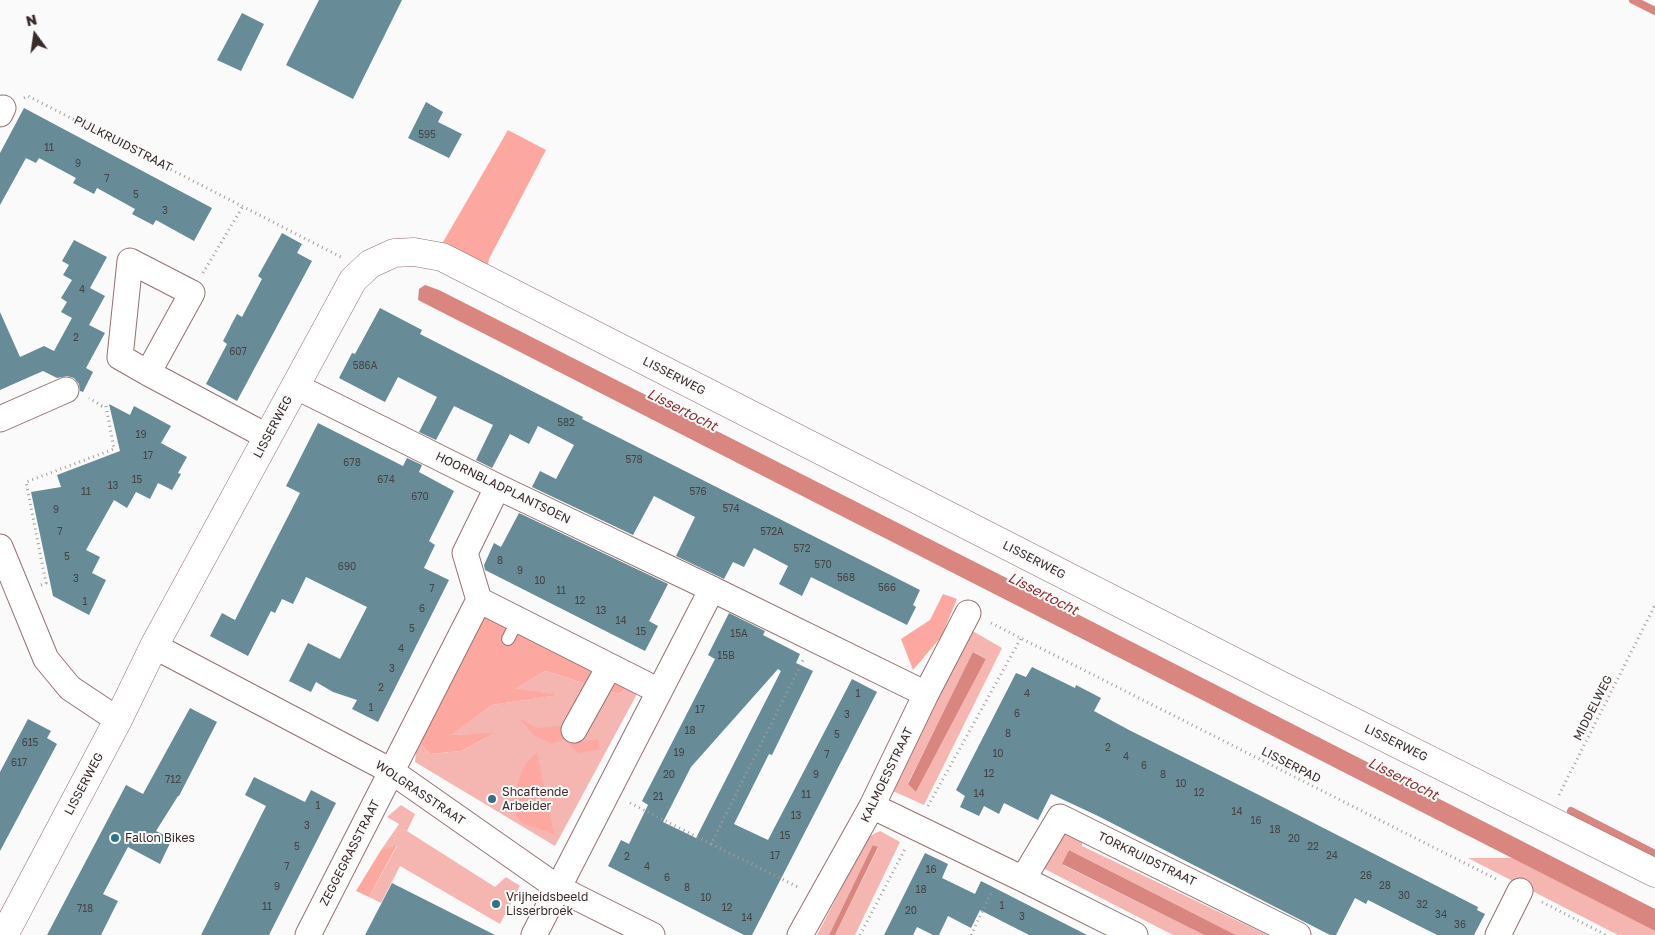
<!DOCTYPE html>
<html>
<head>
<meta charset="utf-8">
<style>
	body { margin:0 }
	#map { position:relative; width:1655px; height:935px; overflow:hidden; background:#fafafa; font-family:"Golos Text",sans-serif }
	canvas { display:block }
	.north { position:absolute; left:10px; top:10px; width:50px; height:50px; -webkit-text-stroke:4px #fafafa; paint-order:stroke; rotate:346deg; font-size:14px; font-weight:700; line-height:20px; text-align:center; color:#3a2b2a }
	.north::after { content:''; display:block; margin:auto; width:18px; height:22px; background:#3a2b2a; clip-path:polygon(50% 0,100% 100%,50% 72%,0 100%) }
</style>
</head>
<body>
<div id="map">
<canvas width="1655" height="935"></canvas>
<div class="north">N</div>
</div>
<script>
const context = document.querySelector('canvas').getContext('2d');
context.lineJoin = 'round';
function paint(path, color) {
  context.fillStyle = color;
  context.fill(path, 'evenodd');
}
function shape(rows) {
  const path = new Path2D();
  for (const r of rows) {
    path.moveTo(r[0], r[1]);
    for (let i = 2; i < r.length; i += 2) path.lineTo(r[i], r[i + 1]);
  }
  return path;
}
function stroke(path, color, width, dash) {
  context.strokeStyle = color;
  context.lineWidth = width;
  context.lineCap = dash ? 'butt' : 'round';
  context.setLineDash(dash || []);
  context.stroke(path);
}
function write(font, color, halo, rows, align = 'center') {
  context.font = font + ' "Golos Text",sans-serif';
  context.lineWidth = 4;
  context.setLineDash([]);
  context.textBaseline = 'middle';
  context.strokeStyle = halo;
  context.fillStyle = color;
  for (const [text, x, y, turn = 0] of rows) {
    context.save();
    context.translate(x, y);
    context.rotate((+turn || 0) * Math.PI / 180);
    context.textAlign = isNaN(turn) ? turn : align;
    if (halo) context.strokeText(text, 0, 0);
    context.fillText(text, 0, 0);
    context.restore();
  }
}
paint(shape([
	[971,630,1002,648,924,805,893,791],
	[974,652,986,659,916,792,908,783],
	[545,671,619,694,630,686,638,692,555,846,415,762,417,741,430,754,461,751,493,734,450,735,492,705,557,695,515,688],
	[401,805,415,814,407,831,495,887,506,877,520,886,500,924,400,866,381,903,369,897,397,846,381,850,399,824,387,817],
	[1063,830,1082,836,1082,846,1267,935,1236,935,1069,850,1063,865,1204,935,1173,935,1041,867],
	[880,831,900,842,855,935,835,935,878,848,874,845,829,935,817,935,868,837],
	[1468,858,1513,858,1655,931,1655,935,1618,935]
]), '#f5b6b2');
paint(shape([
	[508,130,546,150,489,259,487,271,439,249],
	[943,594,957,599,941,637,913,670,901,639,930,620],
	[483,613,630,686,619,694,545,671,516,688,559,695,492,705,451,735,495,733,461,751,430,754,417,741],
	[519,718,537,728,572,725,581,742,598,739,600,749,578,753,564,739,552,744,534,735],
	[537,752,537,753,554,834,521,823,510,804,524,766],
	[397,845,369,897,356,891,381,850]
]), '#fda7a1');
paint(shape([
	[425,285,439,290,1042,596,1655,909,1655,931,418,300,419,289],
	[973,652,986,659,916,792,908,784],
	[873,845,878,847,835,935,829,935],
	[1069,850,1236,935,1204,935,1062,864]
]), '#d98681');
stroke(shape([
	[1633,0,1655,11],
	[1571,811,1655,854]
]), '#d98681', 8);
paint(shape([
	[319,0,402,0,353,99,286,65],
	[242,13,264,24,241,71,217,60],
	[426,102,443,112,438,122,462,134,449,158,408,138],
	[24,108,212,208,194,241,156,220,153,225,132,214,135,209,97,188,94,194,73,183,76,178,39,158,36,163,26,158,0,205,0,153],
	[282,233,302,244,297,253,312,261,237,401,206,384,227,344,223,341,237,314,242,317,262,279,258,276],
	[74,240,107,257,90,288,105,296,89,325,105,333,86,368,93,372,83,392,80,391,79,384,74,378,67,376,57,378,43,371,0,390,0,312,20,357,44,346,54,351,72,318,61,312,67,302,61,298,72,280,63,275,69,265,62,261],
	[380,308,422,330,420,334,583,417,582,419,920,590,913,605,916,607,907,625,811,577,802,596,779,584,788,566,754,548,744,567,733,562,724,579,676,556,695,517,654,496,633,535,532,487,540,471,556,479,574,445,538,426,529,444,510,434,492,468,476,460,493,425,454,406,436,440,419,432,437,397,398,377,385,402,339,378,352,353,355,354],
	[109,404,130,415,134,406,171,426,161,443,187,457,178,473,181,474,172,490,158,483,150,499,136,492,127,508,114,500,86,550,100,557,92,573,106,580,89,615,53,596,31,492,61,487,57,475,120,451],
	[318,423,403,466,407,458,422,465,419,472,454,491,429,541,435,545,424,568,449,580,378,722,352,709,357,700,333,692,316,682,311,692,289,681,308,643,340,659,367,607,306,577,293,604,282,599,275,613,271,611,248,656,210,636,222,613,235,620,300,493,286,486],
	[519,513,668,584,649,621,658,626,645,651,485,570,484,565,494,543,501,547],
	[729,613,765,631,763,635,800,654,796,663,813,671,772,755,769,754,734,824,768,840,852,679,877,692,752,935,744,935,608,866,621,840,629,844,648,805,642,801,715,659,708,655],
	[778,669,781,671,696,838,663,822,691,767],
	[1032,667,1075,688,1076,685,1101,698,1094,711,1129,730,1257,794,1478,907,1477,910,1485,914,1474,935,1437,935,1368,900,1366,904,1355,898,1336,935,1330,935,1098,816,1051,794,1038,820,1004,803,999,814,984,806,979,816,960,807,965,796,956,790,1016,673,1026,677],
	[190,708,217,722,179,796,178,796,156,831,172,839,160,864,128,847,103,894,118,901,101,935,47,935,126,785,143,794],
	[28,719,51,731,47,738,57,744,0,851,0,772],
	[254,777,305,802,311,790,336,803,269,935,201,935,266,806,245,795],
	[925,853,948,864,942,878,975,894,981,881,1087,935,1029,935,980,910,971,928,948,916,939,935,933,935,917,927,913,935,884,935],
	[392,883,495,935,365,935]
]), '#678b97');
const lane = shape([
	[508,639,518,620]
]);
const street = shape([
	[0,114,3,108],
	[148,373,192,293,130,261,120,357,148,373,268,437],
	[295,386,498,487,712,589,926,694],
	[0,419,66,390],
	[0,547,46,659,70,688,118,720],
	[479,600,465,553,492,498],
	[154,646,391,771,558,888,652,935],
	[574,730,609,667],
	[872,806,1023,879,1135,935],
	[1023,879,1060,817,1298,935],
	[308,935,479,600,659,691],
	[534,935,712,589],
	[800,935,872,806,926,694,968,613],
	[1498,935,1520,891]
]);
const secondary = shape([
	[4,935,118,720,154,646,353,280,370,264,394,253,414,252,442,257,1280,685,1655,873]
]);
stroke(lane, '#94726f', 14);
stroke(street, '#94726f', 27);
stroke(secondary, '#94726f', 29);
stroke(shape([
	[24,98,28,96,341,257],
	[203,273,243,206],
	[41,585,46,583,26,482,114,449,106,406,102,406,89,398],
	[991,623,1498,880],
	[1559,795,1655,605],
	[630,803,711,844,803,660],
	[928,806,1021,638],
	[711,844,798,887],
	[1542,902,1606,935],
	[860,935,905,849],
	[971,935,992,891]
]), '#a39c9c', 3, [1, 4]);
stroke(lane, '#fff', 12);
stroke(street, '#fff', 25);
stroke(secondary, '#fff', 28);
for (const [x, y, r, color] of [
	[492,799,5,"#317285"],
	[115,838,5,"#317285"],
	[496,904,5,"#317285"]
]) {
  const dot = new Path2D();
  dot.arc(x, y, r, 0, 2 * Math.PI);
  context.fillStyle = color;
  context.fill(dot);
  stroke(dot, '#fafafa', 2);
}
write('10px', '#454345', null, [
	["595",427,135],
	["11",49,148],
	["9",78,164],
	["7",107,179],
	["5",136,195],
	["3",165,211],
	["4",82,290],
	["2",76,338],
	["607",238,352],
	["586A",365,366],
	["582",566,423],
	["19",141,435],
	["17",148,456],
	["578",634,460],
	["678",352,463],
	["15",137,480],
	["674",386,480],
	["13",113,486],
	["11",86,492],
	["576",698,492],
	["670",420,497],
	["574",731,509],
	["9",56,510],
	["7",60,532],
	["572A",772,532],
	["572",802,549],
	["5",67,557],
	["8",500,561],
	["570",823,565],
	["690",347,567],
	["9",520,571],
	["568",846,578],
	["3",76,579],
	["10",540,581],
	["566",887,588],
	["7",432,589],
	["11",561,591],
	["12",580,601],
	["1",85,602],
	["6",422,609],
	["13",601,611],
	["14",621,621],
	["5",412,629],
	["15",641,632],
	["15A",739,634],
	["4",401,649],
	["15B",726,656],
	["3",392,669],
	["2",381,688],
	["1",858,694],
	["4",1027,694],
	["1",371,708],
	["17",700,710],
	["6",1017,714],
	["3",847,715],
	["18",690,731],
	["8",1008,734],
	["5",837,735],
	["615",30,743],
	["2",1108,748],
	["19",679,753],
	["10",998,754],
	["7",827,755],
	["4",1126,757],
	["617",19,763],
	["6",1144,766],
	["12",989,774],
	["20",669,775],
	["9",816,775],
	["8",1163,775],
	["712",173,780],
	["10",1181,784],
	["12",1199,793],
	["14",979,794],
	["11",806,795],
	["21",658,797],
	["1",318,806],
	["14",1237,812],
	["13",796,816],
	["16",1256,821],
	["3",307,826],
	["18",1275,830],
	["15",785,836],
	["20",1294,839],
	["5",297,847],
	["22",1313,847],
	["17",775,856],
	["24",1332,856],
	["2",627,857],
	["7",287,867],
	["4",647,867],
	["16",931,870],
	["26",1366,876],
	["6",667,878],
	["28",1385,886],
	["9",277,887],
	["8",687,888],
	["18",921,890],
	["30",1404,896],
	["10",706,898],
	["32",1422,905],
	["1",1002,906],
	["11",267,907],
	["12",727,908],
	["718",85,909],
	["20",911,911],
	["34",1441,915],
	["3",1022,917],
	["14",747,918],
	["36",1460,925]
]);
write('12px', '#3a2b2a', '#fafafa', [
	["PIJLKRUIDSTRAAT",123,144,27],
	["LISSERWEG",674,376,27],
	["LISSERWEG",273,427,-62],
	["HOORNBLADPLANTSOEN",503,488,26],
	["LISSERWEG",1034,560,27],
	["MIDDELWEG",1593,708,-63],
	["LISSERWEG",1396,743,26],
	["LISSERPAD",1291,765,27],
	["KALMOESSTRAAT",887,775,-64],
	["LISSERWEG",84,784,-62],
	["WOLGRASSTRAAT",420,793,34],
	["ZEGGEGRASSTRAAT",350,853,-63],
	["TORKRUIDSTRAAT",1147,859,26]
]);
write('12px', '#3a2b2a', '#fafafa', [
	["Shcaftende",502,792],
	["Arbeider",502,806],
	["Fallon Bikes",125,838],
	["Vrijheidsbeeld",506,897],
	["Lisserbroek",506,911]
], 'left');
write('italic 14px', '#8b2a2b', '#fafafa', [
	["Lissertocht",682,410,27],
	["Lissertocht",1043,594,27],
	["Lissertocht",1403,779,27]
]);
</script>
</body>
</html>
